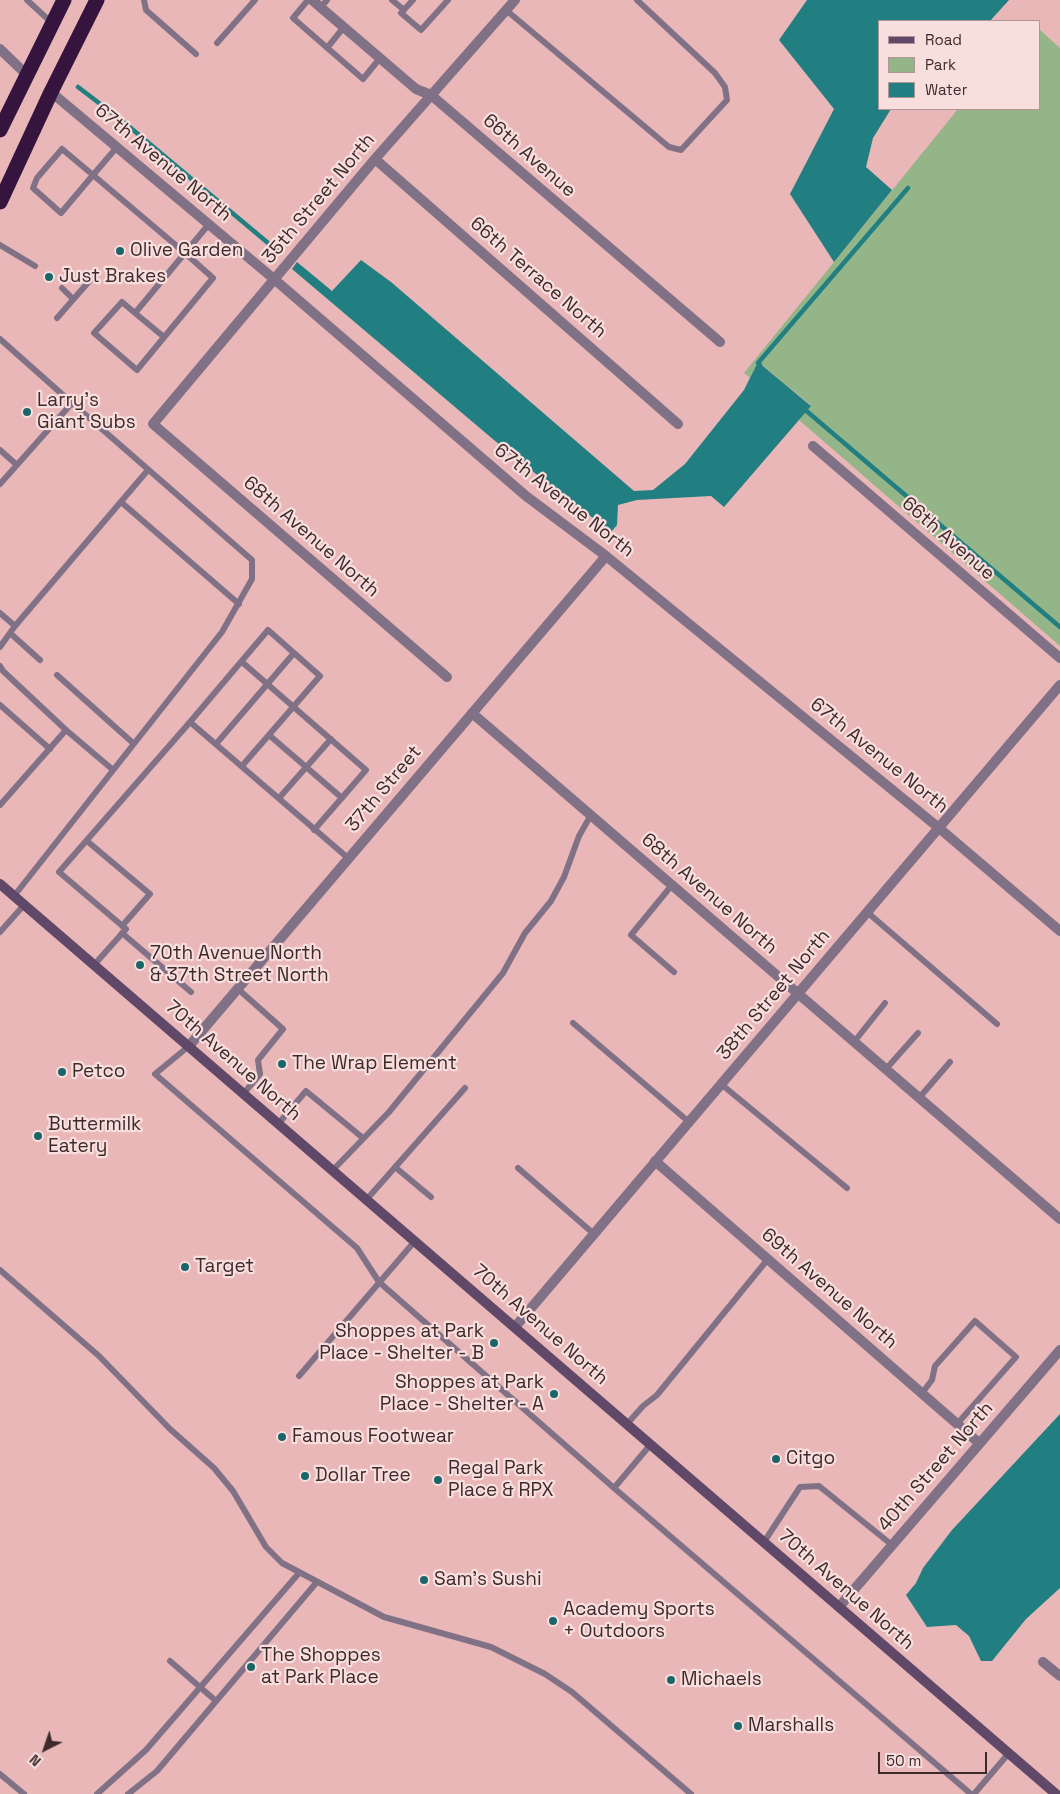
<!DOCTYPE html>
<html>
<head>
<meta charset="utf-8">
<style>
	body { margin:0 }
	#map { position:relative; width:1060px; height:1794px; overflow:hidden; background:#e9b7b7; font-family:"Space Grotesk",sans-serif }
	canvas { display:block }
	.legend { position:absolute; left:878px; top:20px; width:162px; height:90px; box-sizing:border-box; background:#f9dede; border:1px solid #ae9696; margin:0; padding:6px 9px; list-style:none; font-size:15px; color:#3d2a2a }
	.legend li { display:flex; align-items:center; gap:10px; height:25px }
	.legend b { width:25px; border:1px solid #ae9696 }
	.north { position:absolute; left:20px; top:1724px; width:50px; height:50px; -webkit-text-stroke:4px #f9dede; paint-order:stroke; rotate:221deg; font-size:14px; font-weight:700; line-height:20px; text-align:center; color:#3d2a2a }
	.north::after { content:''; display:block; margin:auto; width:18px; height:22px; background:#3d2a2a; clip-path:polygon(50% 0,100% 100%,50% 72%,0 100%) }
	.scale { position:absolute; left:878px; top:1752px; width:109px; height:22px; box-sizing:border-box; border:2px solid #3d2a2a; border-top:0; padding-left:6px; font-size:15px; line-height:18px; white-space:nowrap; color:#3d2a2a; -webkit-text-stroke:4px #f9dede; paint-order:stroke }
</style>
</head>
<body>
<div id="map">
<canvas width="1060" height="1794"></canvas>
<ul class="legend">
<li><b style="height:6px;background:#604968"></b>Road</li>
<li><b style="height:14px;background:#93b587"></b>Park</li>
<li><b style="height:14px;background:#217e81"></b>Water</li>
</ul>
<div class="north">N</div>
<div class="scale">50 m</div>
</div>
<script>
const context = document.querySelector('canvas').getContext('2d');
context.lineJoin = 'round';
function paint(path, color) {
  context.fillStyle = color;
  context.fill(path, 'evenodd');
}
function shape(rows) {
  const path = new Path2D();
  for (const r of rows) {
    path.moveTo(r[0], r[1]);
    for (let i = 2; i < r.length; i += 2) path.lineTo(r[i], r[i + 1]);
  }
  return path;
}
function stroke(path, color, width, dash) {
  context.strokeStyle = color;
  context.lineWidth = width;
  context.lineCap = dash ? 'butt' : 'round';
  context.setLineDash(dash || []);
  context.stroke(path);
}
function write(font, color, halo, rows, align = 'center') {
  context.font = font + ' "Space Grotesk",sans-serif';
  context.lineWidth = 4.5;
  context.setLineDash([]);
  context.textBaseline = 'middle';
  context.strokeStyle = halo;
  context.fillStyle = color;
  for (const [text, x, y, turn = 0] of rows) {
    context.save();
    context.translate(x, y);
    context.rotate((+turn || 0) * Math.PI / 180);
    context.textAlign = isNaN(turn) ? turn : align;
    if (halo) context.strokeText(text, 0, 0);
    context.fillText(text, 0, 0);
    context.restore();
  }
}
paint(shape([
	[1039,29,1060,48,1060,646,799,420,811,405,758,362,750,378,744,373,958,109,1039,109]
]), '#93b587');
paint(shape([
	[807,0,1009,0,990,21,879,21,879,109,891,109,873,138,866,167,892,190,834,262,790,194,834,109,779,40],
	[361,260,391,282,634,491,653,490,685,464,744,390,758,362,811,406,724,507,711,496,637,500,618,505,617,525,611,532,514,457,292,269,297,262,332,291],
	[1060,1414,1060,1588,1026,1619,992,1661,981,1661,969,1636,956,1625,927,1627,906,1595,916,1583,923,1568,952,1530]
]), '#217e81');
stroke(shape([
	[78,87,120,119,280,253],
	[760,365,758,363,908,188],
	[803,408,1060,627]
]), '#217e81', 4.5);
stroke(shape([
	[27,0,52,23],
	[144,0,146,10,196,54],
	[308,0,293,18,363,79,380,58],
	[392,0,404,10],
	[413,0,401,13,421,30,448,0],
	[321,7,327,0],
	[506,10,669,147,681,150,727,100,725,87,715,73,637,0],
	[217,43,255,0],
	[327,48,344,27],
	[117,147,93,175,185,253,213,278,137,370,94,333,122,302,135,313,185,253,209,224],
	[62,149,93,175,61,213,33,188,37,178,62,149],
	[0,245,35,266],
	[62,288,73,299],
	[135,313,164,337],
	[57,318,92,278],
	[0,339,72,403],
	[0,450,17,465],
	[0,484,72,403,252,560,252,579,222,632,14,896],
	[121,502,239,604],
	[0,613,15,626,0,647],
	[15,626,148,470],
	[10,633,40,660],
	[242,662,366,770,314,830],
	[0,666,3,671,66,730,0,805],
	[57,675,133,743],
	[0,705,50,749],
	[190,722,268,630,320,676,242,766],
	[66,730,112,769],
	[269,735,342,798],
	[216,744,294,653],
	[279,798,331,739],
	[87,841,150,894,122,926],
	[672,885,631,935,674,972],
	[867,912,997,1024],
	[0,932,24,905],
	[122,933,191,992],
	[94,965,126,929,59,872,190,722,348,858],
	[238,989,283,1029,258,1060,260,1074,244,1093],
	[573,1023,689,1122],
	[854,1042,885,1003],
	[189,1046,155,1074,357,1248,379,1282,614,1488,971,1794],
	[886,1069,918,1033],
	[721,1084,847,1188],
	[919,1098,950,1062],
	[279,1123,306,1091,363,1138],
	[395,1167,431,1197],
	[518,1168,594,1234],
	[333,1170,389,1112,503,973,525,933,551,901,564,877,579,836,591,815],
	[367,1199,465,1088],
	[0,1270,99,1356,170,1429,214,1468,233,1491,266,1547,282,1563,384,1617,491,1647,545,1674,572,1692,691,1794],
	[299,1376,415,1241],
	[922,1393,932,1380,935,1366,975,1321,1016,1357,957,1424],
	[627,1424,643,1406,657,1395,768,1259],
	[614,1488,651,1444],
	[764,1542,800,1487,819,1486,892,1545],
	[170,1661,216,1701],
	[0,1774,24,1794],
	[97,1794,146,1750,299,1573],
	[128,1794,157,1771,316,1583],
	[974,1794,1009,1753]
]), '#817186', 6);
stroke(shape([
	[312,0,416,89,431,95,720,342],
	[0,49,26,74],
	[51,92,274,279,526,496,606,556,939,828,1060,931],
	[375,159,678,424],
	[813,446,1060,658],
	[447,677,153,424,375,159,515,0],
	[472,713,1060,1219],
	[189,1046,606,556],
	[655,1161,979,1443],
	[515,1327,1060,685],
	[839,1607,1060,1350],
	[1043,1662,1060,1676]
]), '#817186', 10);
stroke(shape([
	[0,884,1056,1794]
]), '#604968', 10);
stroke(shape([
	[0,130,64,0],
	[0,202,51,92,97,0]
]), '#35143e', 15);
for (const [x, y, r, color] of [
	[120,251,5,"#186668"],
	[49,277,5,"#186668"],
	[27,412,5,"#186668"],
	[140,965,5,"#186668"],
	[282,1064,5,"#186668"],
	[62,1072,5,"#186668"],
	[38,1136,5,"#186668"],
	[185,1267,5,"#186668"],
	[494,1343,5,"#186668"],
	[554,1394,5,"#186668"],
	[282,1437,5,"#186668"],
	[776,1459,5,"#186668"],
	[305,1476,5,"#186668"],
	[438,1480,5,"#186668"],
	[424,1580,5,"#186668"],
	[553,1621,5,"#186668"],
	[251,1667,5,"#186668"],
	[671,1680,5,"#186668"],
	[738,1726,5,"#186668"]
]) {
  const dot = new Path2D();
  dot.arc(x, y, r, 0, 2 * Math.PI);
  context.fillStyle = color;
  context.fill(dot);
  stroke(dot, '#f9dede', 2);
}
write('19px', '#3d2a2a', '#f9dede', [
	["66th Avenue",529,156,41],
	["67th Avenue North",163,163,40],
	["35th Street North",319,199,-50],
	["66th Terrace North",538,278,41],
	["67th Avenue North",564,501,38],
	["68th Avenue North",311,537,41],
	["66th Avenue",948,539,41],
	["67th Avenue North",879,756,39],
	["37th Street",384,789,-50],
	["68th Avenue North",709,894,41],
	["38th Street North",774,995,-50],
	["70th Avenue North",233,1061,41],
	["69th Avenue North",829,1289,41],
	["70th Avenue North",540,1325,41],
	["40th Street North",936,1467,-49],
	["70th Avenue North",846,1590,41]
]);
write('19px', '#3d2a2a', '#f9dede', [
	["Olive Garden",130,251],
	["Just Brakes",59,277],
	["Larry's",37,401],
	["Giant Subs",37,423],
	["70th Avenue North",150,954],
	["& 37th Street North",150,976],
	["The Wrap Element",292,1064],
	["Petco",72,1072],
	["Buttermilk",48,1125],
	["Eatery",48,1147],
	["Target",195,1267],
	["Shoppes at Park",484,1332,"right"],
	["Place - Shelter - B",484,1354,"right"],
	["Shoppes at Park",544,1383,"right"],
	["Place - Shelter - A",544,1405,"right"],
	["Famous Footwear",292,1437],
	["Citgo",786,1459],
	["Regal Park",448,1469],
	["Place & RPX",448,1491],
	["Dollar Tree",315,1476],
	["Sam's Sushi",434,1580],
	["Academy Sports",563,1610],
	["+ Outdoors",563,1632],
	["The Shoppes",261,1656],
	["at Park Place",261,1678],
	["Michaels",681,1680],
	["Marshalls",748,1726]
], 'left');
</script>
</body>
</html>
